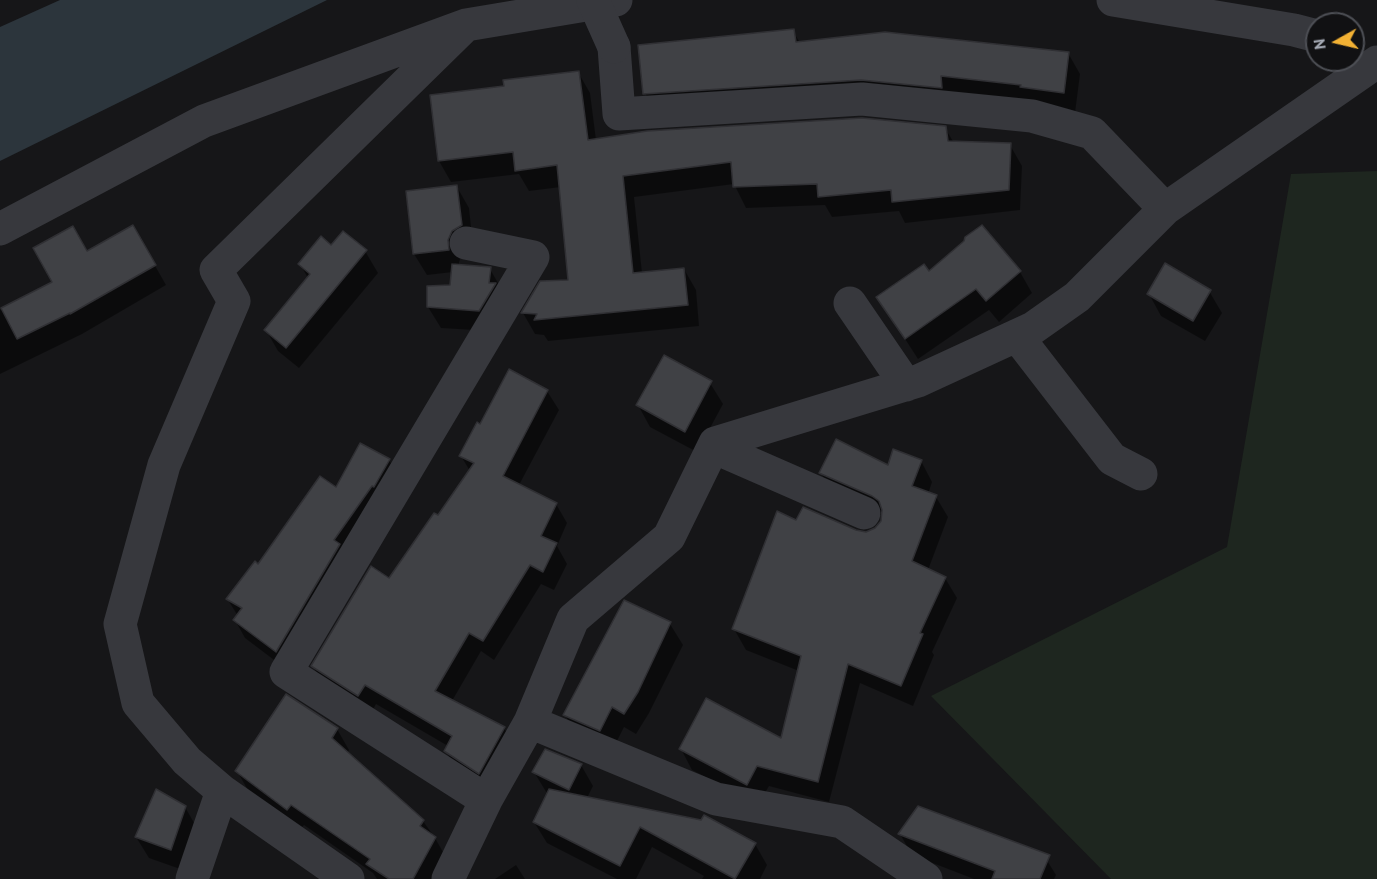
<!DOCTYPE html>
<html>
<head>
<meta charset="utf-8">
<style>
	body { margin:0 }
	#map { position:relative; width:1377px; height:879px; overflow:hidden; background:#161618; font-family:"PT Sans",sans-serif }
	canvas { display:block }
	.north { position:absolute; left:1305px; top:12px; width:60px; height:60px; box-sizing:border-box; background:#111113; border:2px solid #4d4f55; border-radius:50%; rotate:262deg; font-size:16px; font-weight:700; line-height:24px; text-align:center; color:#a8adb8 }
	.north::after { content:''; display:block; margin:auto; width:21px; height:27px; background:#f2b134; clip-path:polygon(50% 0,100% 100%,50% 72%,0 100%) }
</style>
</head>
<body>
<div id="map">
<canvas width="1377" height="879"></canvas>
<div class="north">N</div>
</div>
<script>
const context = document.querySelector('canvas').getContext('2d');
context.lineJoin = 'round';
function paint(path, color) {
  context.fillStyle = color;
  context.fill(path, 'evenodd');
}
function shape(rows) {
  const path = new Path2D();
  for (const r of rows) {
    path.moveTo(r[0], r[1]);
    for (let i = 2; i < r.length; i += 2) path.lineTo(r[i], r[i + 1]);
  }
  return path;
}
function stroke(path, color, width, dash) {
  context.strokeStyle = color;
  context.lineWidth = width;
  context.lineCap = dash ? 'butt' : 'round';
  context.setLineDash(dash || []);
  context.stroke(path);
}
paint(shape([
	[1377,171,1377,879,1111,879,931,696,1227,547,1291,174]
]), '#1e261f');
paint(shape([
	[60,0,327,0,0,161,0,27]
]), '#2c353c');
paint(shape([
	[793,31,800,43,1068,53,1080,74,1075,113,657,114,645,93],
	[578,72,590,93,596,140,945,128,954,143,1010,145,1022,166,1020,210,905,223,899,211,832,217,825,205,746,208,734,184,634,197,642,273,684,269,696,290,699,326,548,341,544,335,535,334,523,313,541,283,570,281,561,187,529,191,519,174,451,182,439,161,505,87],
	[457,187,469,208,473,246,463,252,459,262,459,266,490,269,502,290,491,331,441,328,428,307,452,286,453,272,427,275,414,254],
	[133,227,166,285,82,334,0,374,0,310,54,283,87,253],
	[331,247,365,251,378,273,299,368,278,351,266,330,308,278,300,264],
	[1020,272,1032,293,999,322,989,310,918,359,878,297,929,274],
	[1209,291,1222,313,1205,341,1161,316,1149,294],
	[710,383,723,404,697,452,650,427,638,405],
	[547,391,559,410,519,485,556,504,567,523,557,546,567,564,554,590,541,584,494,660,481,651,452,701,504,728,516,748,491,792,457,771,446,751,448,746,376,704,370,715,324,686,313,666,389,580,438,517,470,471,461,456,481,426],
	[389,460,399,477,286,669,245,638,235,620,238,616,228,600,259,566,336,489],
	[921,461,932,482,928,494,936,497,948,517,928,570,945,578,957,598,932,652,934,655,913,706,860,683,829,802,769,786,762,798,751,800,692,770,681,749,782,740,799,671,746,650,734,629,797,522,866,533,875,530,882,522,883,516,833,494,821,473,889,467],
	[625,602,670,624,683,645,649,713,636,734,624,727,612,751,577,736,565,715],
	[337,729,349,750,347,754,423,821,435,838,447,859,436,879,377,879,373,873,304,825,299,830,249,792,237,771],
	[581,765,593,786,587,798,755,844,767,865,760,879,702,879,704,876,652,847,636,879,617,879,547,843,534,822,548,795,534,772],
	[185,807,197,828,183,870,149,858,136,837],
	[900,834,1043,854,1056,875,1054,879,974,879,912,855],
	[516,865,525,879,495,879]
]), '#0007');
const building = shape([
	[794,29,796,42,885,32,1069,52,1064,93,1020,87,1021,85,941,76,942,88,861,80,643,94,638,45,794,29],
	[579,71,588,140,647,131,862,118,946,126,948,141,1011,143,1009,190,892,202,891,190,818,197,817,184,733,187,731,162,623,176,633,273,684,268,688,305,534,320,537,314,521,313,540,281,568,280,557,165,515,171,513,152,438,161,430,95,504,86,503,80,579,71],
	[457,185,462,225,452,231,448,240,449,250,413,254,406,191,457,185],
	[133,225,156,265,70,314,70,313,17,339,1,308,52,282,33,248,73,226,87,251,133,225],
	[982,225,1021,271,986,301,976,289,905,339,876,297,924,264,929,271,964,241,965,237,982,225],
	[343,231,367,250,286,348,264,330,310,274,298,264,321,236,331,245,343,231],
	[1165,263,1211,290,1193,321,1147,294,1165,263],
	[452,264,491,267,489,283,496,283,479,311,427,307,427,286,450,285,452,264],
	[664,355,712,381,685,432,636,405,664,355],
	[509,369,548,390,503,476,557,503,541,536,557,543,543,572,530,565,483,641,469,633,435,691,505,727,479,774,444,751,452,736,365,685,358,696,311,666,371,566,389,578,434,513,438,515,474,463,459,456,477,422,480,424,509,369],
	[836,439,888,465,893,449,922,460,912,486,937,495,912,561,946,577,920,633,923,634,901,686,848,664,818,782,757,766,747,785,679,749,706,698,781,738,801,656,732,629,777,511,796,520,803,507,856,530,866,532,875,528,881,521,882,510,879,501,872,496,819,473,836,439],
	[360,443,390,459,374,487,372,486,334,540,340,544,276,652,233,620,242,608,226,599,255,561,258,564,320,476,336,487,360,443],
	[624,600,671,622,638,692,624,714,612,707,600,731,563,715,624,600],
	[286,694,338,728,332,738,424,820,420,826,436,837,413,879,389,879,366,864,370,859,291,805,287,810,235,771,286,694],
	[545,749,582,764,569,790,532,772,545,749],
	[156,789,186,806,171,850,135,837,156,789],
	[549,789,701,820,704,815,756,843,735,879,640,827,620,866,533,822,549,789],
	[918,806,1050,855,1040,879,992,879,995,871,898,834,918,806]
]);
paint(building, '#404145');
stroke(building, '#303034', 1.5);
stroke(shape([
	[1113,0,1294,30,1317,36],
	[614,47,619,114,862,99,1032,116,1092,133,1165,209,1377,62],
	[0,229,204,121,466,25,616,0],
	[466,243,533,257,286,672,486,800],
	[850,303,906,385],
	[1017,336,1112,459,1141,474],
	[713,447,864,513],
	[530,722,716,799,842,822,926,879],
	[192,879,222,791],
	[348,879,222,791,187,761,138,703,120,624,164,465,234,301,216,270,466,25],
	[448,879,486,800,530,722,573,619,669,537,715,443,918,381,1033,328,1077,297,1165,209]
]), '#37383d', 33);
stroke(shape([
	[593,0,614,47]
]), '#37383d', 33);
</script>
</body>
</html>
